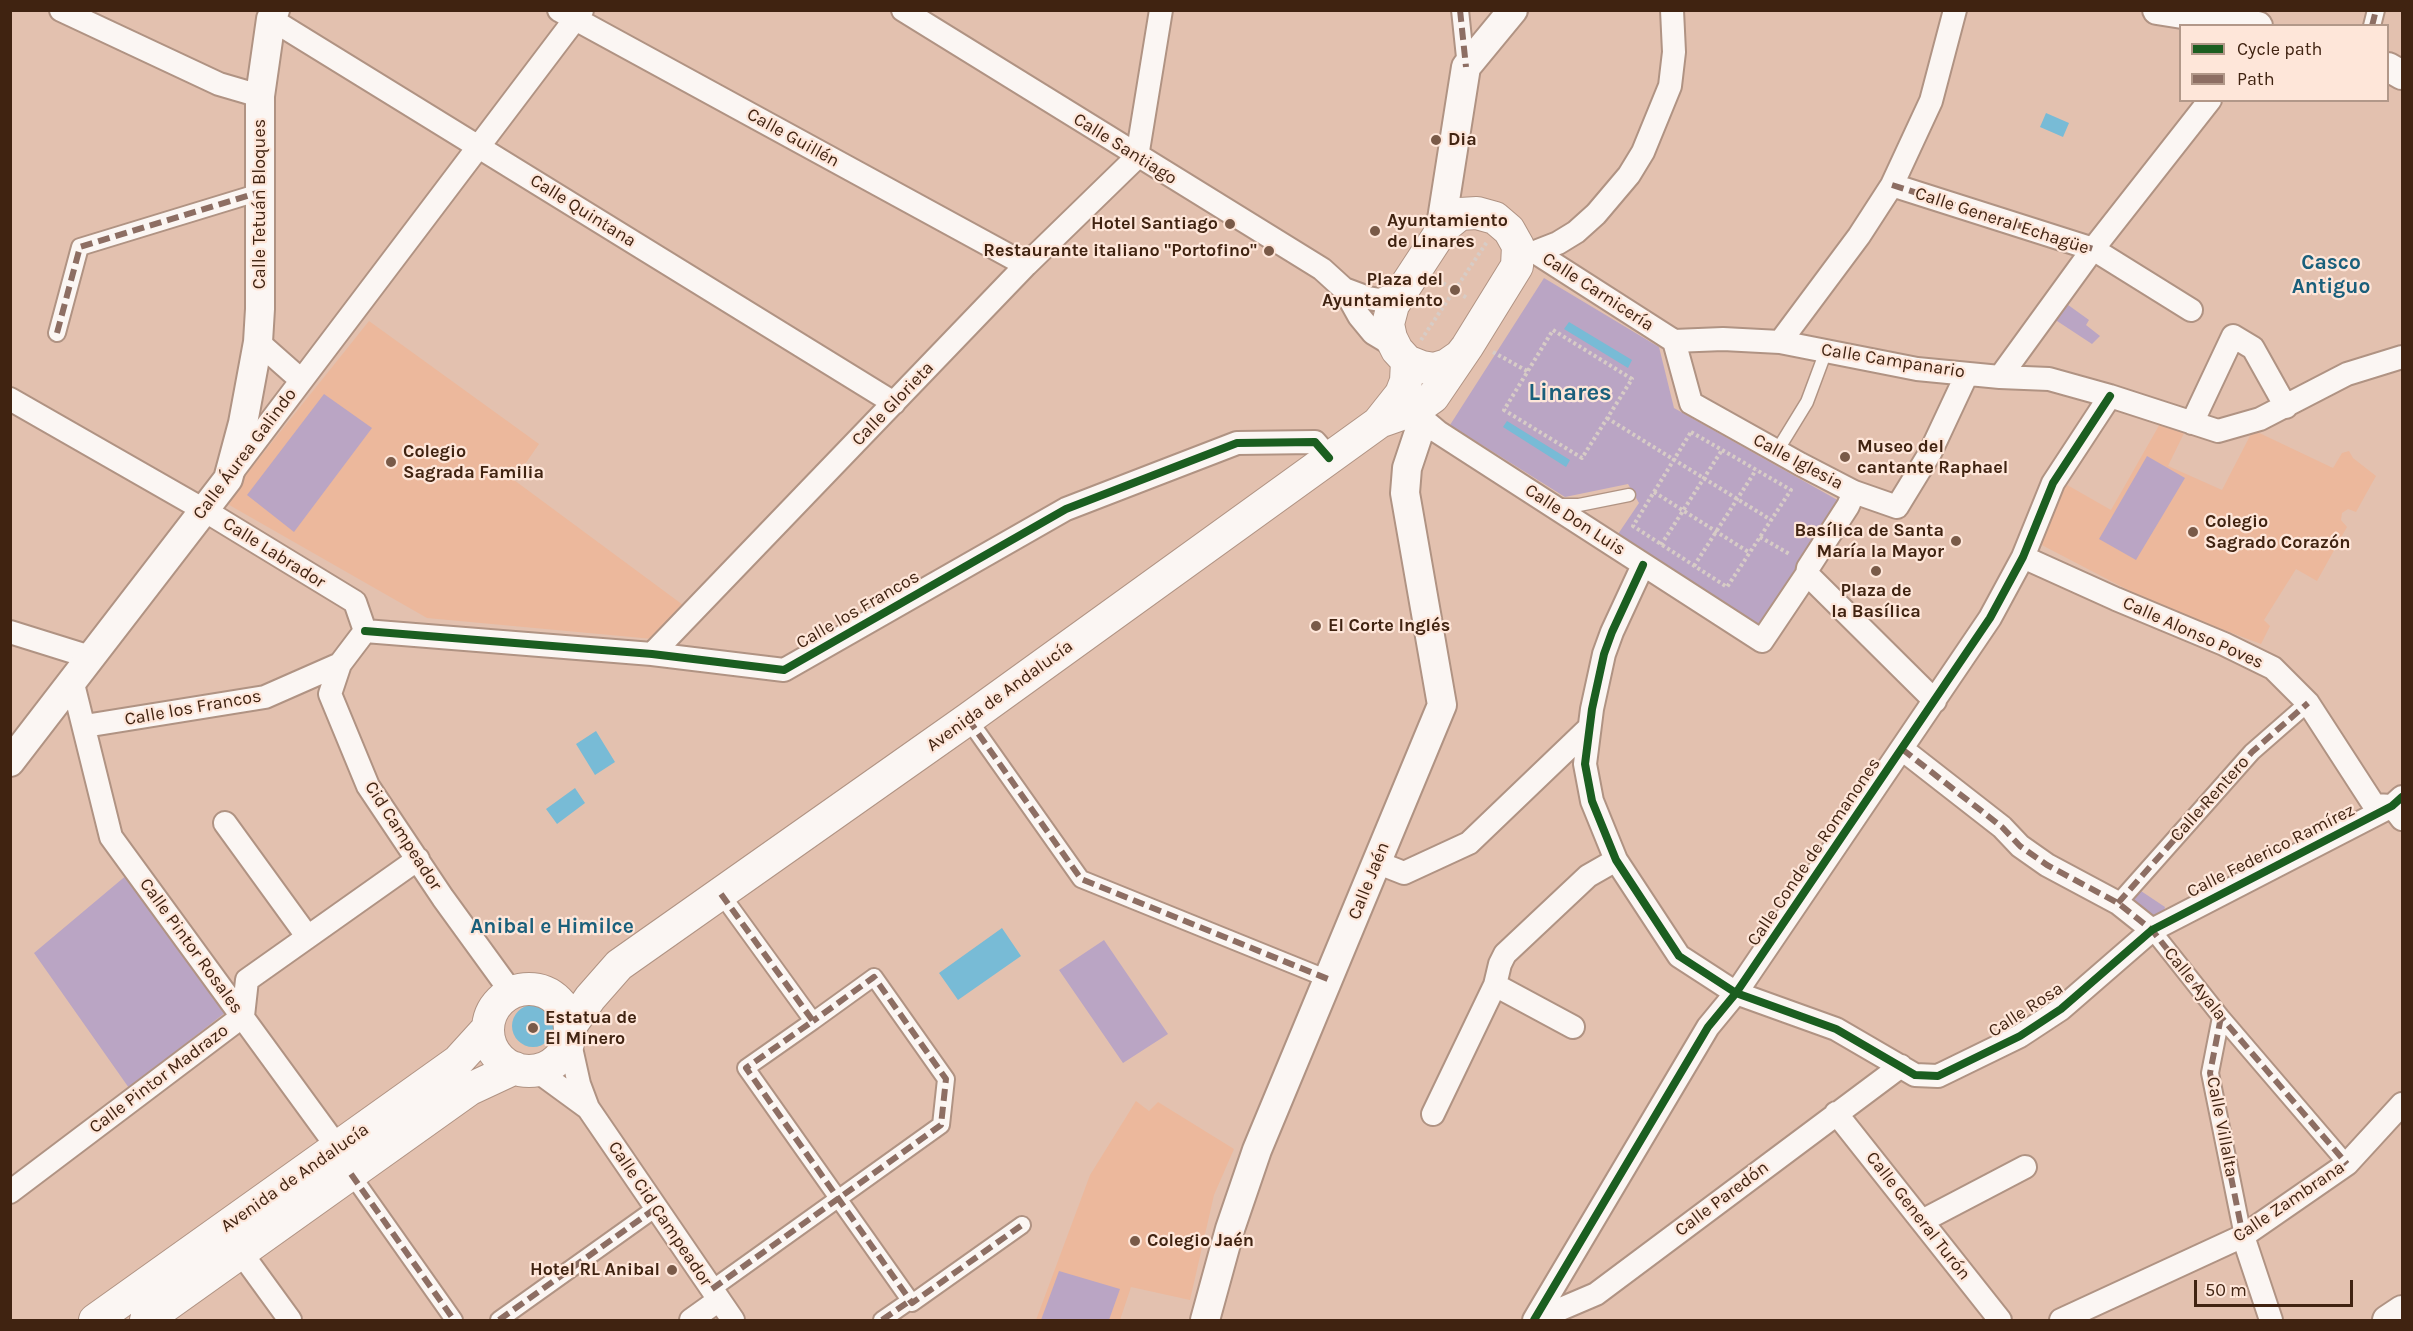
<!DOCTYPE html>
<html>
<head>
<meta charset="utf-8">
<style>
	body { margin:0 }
	#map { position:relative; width:2413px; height:1331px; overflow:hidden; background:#e3c1af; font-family:Karla,sans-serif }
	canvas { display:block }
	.frame { position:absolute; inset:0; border:12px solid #402311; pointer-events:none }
	.legend { position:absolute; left:2179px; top:24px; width:210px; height:78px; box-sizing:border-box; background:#fee6d9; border:2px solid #b29889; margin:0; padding:8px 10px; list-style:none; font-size:18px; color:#402311 }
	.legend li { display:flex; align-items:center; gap:12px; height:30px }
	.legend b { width:30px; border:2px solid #b29889 }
	.scale { position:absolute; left:2194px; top:1280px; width:159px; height:27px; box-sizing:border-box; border:3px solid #402311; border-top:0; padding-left:8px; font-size:18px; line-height:21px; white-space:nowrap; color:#402311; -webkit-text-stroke:4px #fee6d9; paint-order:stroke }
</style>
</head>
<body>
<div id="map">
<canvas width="2413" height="1331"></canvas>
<div class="frame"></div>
<ul class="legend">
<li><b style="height:8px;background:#1b5e20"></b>Cycle path</li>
<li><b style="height:8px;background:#8d6e63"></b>Path</li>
</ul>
<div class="scale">50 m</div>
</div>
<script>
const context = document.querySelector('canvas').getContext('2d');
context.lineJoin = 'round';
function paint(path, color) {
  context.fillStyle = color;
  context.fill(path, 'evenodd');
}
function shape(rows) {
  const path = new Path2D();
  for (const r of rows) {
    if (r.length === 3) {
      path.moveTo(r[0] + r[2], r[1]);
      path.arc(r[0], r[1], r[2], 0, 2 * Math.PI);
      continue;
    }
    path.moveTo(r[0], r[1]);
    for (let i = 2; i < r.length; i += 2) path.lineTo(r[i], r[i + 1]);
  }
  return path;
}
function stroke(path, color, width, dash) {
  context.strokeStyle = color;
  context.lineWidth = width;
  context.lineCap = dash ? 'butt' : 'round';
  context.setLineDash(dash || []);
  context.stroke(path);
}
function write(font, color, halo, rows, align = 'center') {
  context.font = font + ' Karla,sans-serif';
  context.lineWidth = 4.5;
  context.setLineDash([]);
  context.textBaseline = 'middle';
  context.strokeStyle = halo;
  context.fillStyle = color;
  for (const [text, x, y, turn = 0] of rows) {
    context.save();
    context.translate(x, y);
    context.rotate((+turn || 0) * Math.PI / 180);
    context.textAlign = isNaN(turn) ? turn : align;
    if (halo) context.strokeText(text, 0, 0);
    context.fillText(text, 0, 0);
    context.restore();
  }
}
paint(shape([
	[369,321,539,444,514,480,683,605,653,639,427,618,224,502],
	[2161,422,2186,429,2168,466,2222,490,2253,430,2333,468,2342,453,2349,451,2353,458,2376,476,2356,512,2348,509,2342,513,2341,520,2347,527,2317,581,2296,569,2264,620,2270,626,2261,644,2155,604,2036,542,2062,482,2111,510],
	[1136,1101,1149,1111,1158,1102,1234,1149,1214,1195,1190,1300,1131,1287,1120,1320,1036,1320,1090,1175]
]), '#ecb89c');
paint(shape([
	[1544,278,1659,347,1674,408,1841,502,1761,631,1614,540,1639,503,1628,484,1565,497,1450,425],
	[2064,302,2089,320,2086,325,2100,336,2092,344,2054,319],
	[324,394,372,428,294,532,247,495],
	[2147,456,2185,478,2136,560,2099,539],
	[128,874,226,1012,129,1088,34,953],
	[2135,887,2165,907,2163,915,2146,923,2128,911],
	[1104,940,1168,1034,1123,1063,1059,970],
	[1059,1271,1120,1289,1109,1320,1041,1320]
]), '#baa5c4');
paint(shape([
	[2046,113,2069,123,2063,137,2040,127],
	[1569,322,1632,360,1628,368,1564,329],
	[1507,421,1570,460,1566,467,1503,427],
	[596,731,615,762,595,775,576,744],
	[575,788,585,803,557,824,546,809],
	[1002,928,1021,956,958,1000,939,973],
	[533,1026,21]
]), '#78bbd6');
const service = shape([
	[1777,451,1807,402,1826,351],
	[1556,505,1579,505,1629,495]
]);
const pedestrian = shape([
	[1460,10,1466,67],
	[2372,26,2376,10],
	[57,333,80,247,260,192],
	[968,719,1081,879,1328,979],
	[721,894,813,1021,746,1068,912,1303,1022,1225],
	[2118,903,2252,752,2308,703],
	[2152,930,2221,1017,2347,1164],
	[2221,1017,2210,1073,2243,1236],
	[351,1174,454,1320],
	[712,1289,941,1125,946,1079,874,977,813,1021],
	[499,1320,656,1208],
	[882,1320,911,1300]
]);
const minor = shape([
	[61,10,219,84,260,96],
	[559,10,1026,265],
	[903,10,1322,269,1344,289,1368,298,1380,300,1391,295,1402,285],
	[271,19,894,403],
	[1137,157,1161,10],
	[1892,185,2093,249,2191,310],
	[1525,252,1535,252,1674,341],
	[1535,252,1558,243,1576,232,1596,214,1629,175,1643,152,1670,86,1674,52,1672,10],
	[1344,289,1359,316,1373,333,1393,345],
	[1674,341,1723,339,1780,342,1917,369,2000,377,2049,379,2110,396,2218,431,2260,419,2347,374,2402,357],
	[1674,341,1691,403,1800,464,1854,492,1897,507,1930,453,1967,374],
	[258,342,301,380],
	[1780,342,1859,236,1892,185,1931,101,1955,10],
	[2000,377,2093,249,2210,100],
	[10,399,204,510,355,602,365,631],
	[1415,407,1425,421,1438,432,1762,641,1807,574,1808,568,1848,506,1854,492],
	[2192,423,2233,336,2253,348,2286,407],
	[233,471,582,10],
	[2023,557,2116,599,2224,644,2273,668,2308,703,2374,805,2392,806,2402,819],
	[1643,565,1612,632,1604,654,1592,709,1585,764,1592,801,1616,860,1679,956,1736,993,1836,1029,1915,1075,1938,1076,2020,1036,2061,1009,2152,930,2392,806,2402,797],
	[1807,574,1935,701],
	[365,631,652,654,784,670,1066,509,1154,475,1237,443,1315,442,1329,458],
	[10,632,90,657],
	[652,654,1026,265,1137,157],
	[340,664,330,694,368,786,443,898,512,993],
	[72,680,111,837,338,1148],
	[85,726,265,697,340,664,365,631],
	[1902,749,2002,827,2020,846,2047,865,2118,903,2152,930],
	[225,823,307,936],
	[1376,862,1404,873,1469,843,1588,729],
	[1495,985,1573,1027],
	[569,1039,579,1084,588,1108,733,1320],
	[536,1070,588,1108],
	[1836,1113,2000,1320],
	[1433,1114,1495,985,1500,964,1505,954,1588,876,1616,860],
	[10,1192,243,1016,247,980,418,859],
	[1922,1221,2025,1167],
	[2243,1236,2271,1320],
	[242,1254,290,1320],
	[691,1320,719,1300],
	[1534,1320,1708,1027,1736,993,1990,618,2023,557,2053,483,2110,396],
	[1535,1320,1596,1294,1901,1066],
	[2061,1320,2243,1236,2347,1164,2402,1104]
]);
const tertiary = shape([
	[2157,10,2258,26],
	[2388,67,2402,75],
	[1440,232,1466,67,1513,10],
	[10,762,228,479,243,423,258,342,260,309,260,96,271,19,275,10],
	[1205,1320,1230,1229,1257,1150,1442,705,1405,493,1407,468,1420,429,1416,409],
	[2387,1320,2402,1310]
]);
const secondary = shape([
	[1379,422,1416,409,1433,397,1467,347,1517,266,1518,246,1509,230,1495,218,1477,213,1460,214,1444,227,1393,305,1388,324,1391,338,1397,350,1407,361,1422,367,1434,369,1447,365,1460,356,1467,347],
	[529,1030,41],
	[570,1027,590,998,619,965,968,719,1378,423,1401,394,1406,381,1407,361],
	[95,1320,458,1061,488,1028],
	[146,1320,470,1089,515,1068]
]);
stroke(service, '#b09383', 15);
stroke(pedestrian, '#b09383', 20);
stroke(minor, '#b09383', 26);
stroke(tertiary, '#b09383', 32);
stroke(secondary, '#b09383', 34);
stroke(shape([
	[1438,280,1467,298],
	[1553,330,1632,379,1582,458,1504,410,1553,330],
	[1421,340,1487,242],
	[1493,352,1527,371],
	[1607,418,1771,520],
	[1691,432,1791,490,1727,587,1633,526,1691,432],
	[1654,492,1750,553],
	[1760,537,1791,555],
	[1661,545,1722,450],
	[1694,566,1756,470]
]), '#d7ccc6', 4, [3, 3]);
stroke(service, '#fbf6f3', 12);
stroke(pedestrian, '#fbf6f3', 16);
stroke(minor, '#fbf6f3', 22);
stroke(tertiary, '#fbf6f3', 28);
stroke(secondary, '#fbf6f3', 32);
stroke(shape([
	[1460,10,1466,67],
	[2372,26,2376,10],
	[1892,185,2093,249],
	[57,333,80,247,260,192],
	[968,719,1081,879,1328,979],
	[1902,749,2002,827,2020,846,2047,865,2118,903,2152,930,2221,1017,2347,1164],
	[721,894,813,1021,746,1068,912,1303,1022,1225],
	[2118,903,2252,752,2308,703],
	[2221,1017,2210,1073,2243,1236],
	[351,1174,454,1320],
	[712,1289,941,1125,946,1079,874,977,813,1021],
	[499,1320,656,1208],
	[882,1320,911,1300]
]), '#8d6e63', 6, [12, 6]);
stroke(shape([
	[1643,565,1612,632,1604,654,1592,709,1585,764,1592,801,1616,860,1679,956,1736,993,1836,1029,1915,1075,1938,1076,2020,1036,2061,1009,2152,930,2392,806,2402,797],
	[365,631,652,654,784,670,1066,509,1154,475,1237,443,1315,442,1329,458],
	[1534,1320,1708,1027,1736,993,1990,618,2023,557,2053,483,2110,396]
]), '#1b5e20', 8);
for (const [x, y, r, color] of [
	[1436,140,6,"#795a48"],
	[1230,224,6,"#795a48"],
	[1375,231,6,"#795a48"],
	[1269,251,6,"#795a48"],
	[1455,290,6,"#795a48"],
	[1845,457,6,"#795a48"],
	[391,462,6,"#795a48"],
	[2193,532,6,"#795a48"],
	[1956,541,6,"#795a48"],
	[1876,571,6,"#795a48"],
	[1316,626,6,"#795a48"],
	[533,1028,6,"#795a48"],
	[1135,1241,6,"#795a48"],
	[672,1270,6,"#795a48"]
]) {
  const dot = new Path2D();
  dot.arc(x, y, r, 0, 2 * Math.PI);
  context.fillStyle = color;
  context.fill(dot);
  stroke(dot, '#fee6d9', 2);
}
write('18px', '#402311', '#fee6d9', [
	["Calle Guillén",793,138,29],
	["Calle Santiago",1125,149,32],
	["Calle Tetuán Bloques",260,204,-90],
	["Calle Quintana",583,211,32],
	["Calle General Echagüe",2002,221,18],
	["Calle Carnicería",1598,292,33],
	["Calle Campanario",1893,361,9],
	["Calle Glorieta",893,404,-46],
	["Calle Áurea Galindo",245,454,-53],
	["Calle Iglesia",1798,462,28],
	["Calle Don Luis",1575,520,33],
	["Calle Labrador",274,553,32],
	["Calle los Francos",858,610,-30],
	["Calle Alonso Poves",2193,633,24],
	["Avenida de Andalucía",1000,696,-36],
	["Calle los Francos",193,708,-10],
	["Calle Rentero",2210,799,-48],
	["Cid Campeador",403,836,57],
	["Calle Federico Ramírez",2271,851,-27],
	["Calle Conde de Romanones",1814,852,-56],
	["Calle Jaén",1369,881,-68],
	["Calle Pintor Rosales",191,946,54],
	["Calle Ayala",2195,984,51],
	["Calle Rosa",2026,1010,-33],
	["Calle Pintor Madrazo",159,1079,-37],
	["Calle Villalta",2222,1127,79],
	["Avenida de Andalucía",295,1178,-35],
	["Calle Paredón",1722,1199,-37],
	["Calle Zambrana",2289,1202,-34],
	["Calle Cid Campeador",660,1214,56],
	["Calle General Turón",1918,1216,52]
]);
write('bold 18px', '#402311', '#fee6d9', [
	["Dia",1448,140],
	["Ayuntamiento",1387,221],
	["de Linares",1387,242],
	["Hotel Santiago",1218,224,"right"],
	["Restaurante italiano \"Portofino\"",1257,251,"right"],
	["Plaza del",1443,280,"right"],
	["Ayuntamiento",1443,301,"right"],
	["Museo del",1857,447],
	["cantante Raphael",1857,468],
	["Colegio",403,452],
	["Sagrada Familia",403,473],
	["Colegio",2205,522],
	["Sagrado Corazón",2205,543],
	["Basílica de Santa",1944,531,"right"],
	["María la Mayor",1944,552,"right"],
	["Plaza de",1876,591,"center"],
	["la Basílica",1876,612,"center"],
	["El Corte Inglés",1328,626],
	["Estatua de",545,1018],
	["El Minero",545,1039],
	["Colegio Jaén",1147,1241],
	["Hotel RL Anibal",660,1270,"right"]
], 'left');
write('bold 21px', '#1a5f7b', '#fee6d9', [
	["Casco",2331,263],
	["Antiguo",2331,287],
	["Anibal e Himilce",552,927]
]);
write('bold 24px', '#1a5f7b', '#fee6d9', [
	["Linares",1570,393]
]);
</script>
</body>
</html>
